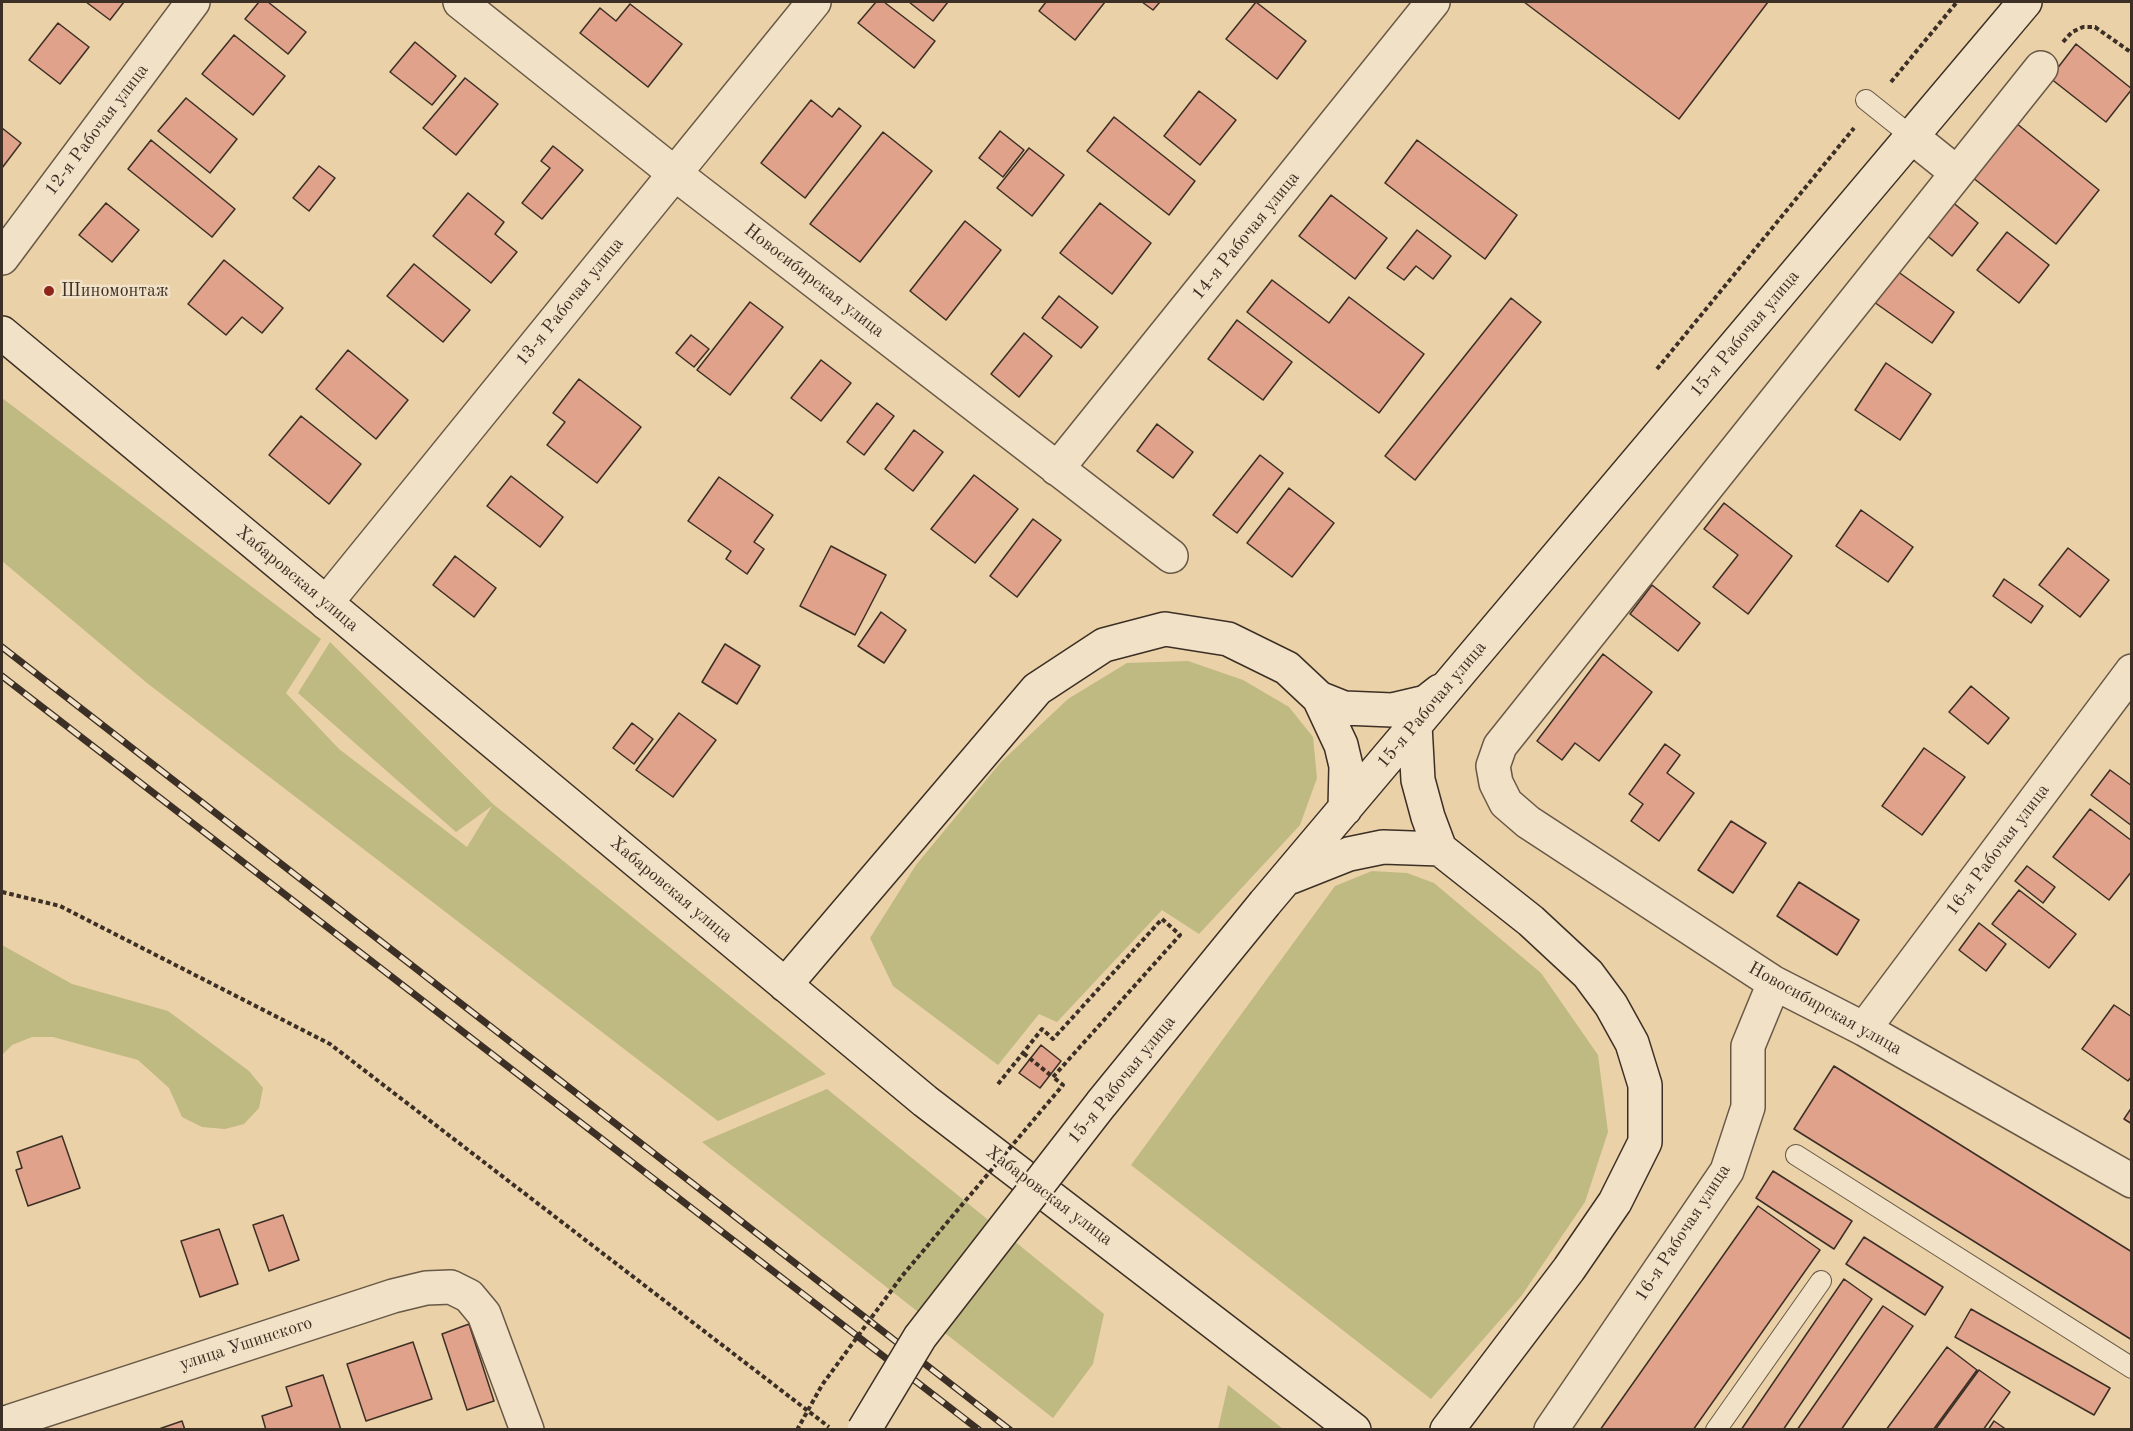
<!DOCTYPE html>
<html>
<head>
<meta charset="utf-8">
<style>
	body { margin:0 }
	#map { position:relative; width:2133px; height:1431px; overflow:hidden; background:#ead1a8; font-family:"Old Standard TT",serif }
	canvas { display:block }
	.frame { position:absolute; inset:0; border:3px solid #3c2f25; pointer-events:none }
</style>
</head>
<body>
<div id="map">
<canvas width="2133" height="1431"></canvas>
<div class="frame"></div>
</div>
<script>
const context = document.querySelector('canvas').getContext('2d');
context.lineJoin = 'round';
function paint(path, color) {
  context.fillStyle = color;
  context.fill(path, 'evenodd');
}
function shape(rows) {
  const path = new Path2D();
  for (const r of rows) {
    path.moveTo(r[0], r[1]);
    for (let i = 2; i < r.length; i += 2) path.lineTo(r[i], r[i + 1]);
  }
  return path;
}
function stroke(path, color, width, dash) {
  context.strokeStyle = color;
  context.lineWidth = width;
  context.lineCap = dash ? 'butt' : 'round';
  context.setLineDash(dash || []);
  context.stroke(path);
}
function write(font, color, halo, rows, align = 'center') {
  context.font = font + ' "Old Standard TT",serif';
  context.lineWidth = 5;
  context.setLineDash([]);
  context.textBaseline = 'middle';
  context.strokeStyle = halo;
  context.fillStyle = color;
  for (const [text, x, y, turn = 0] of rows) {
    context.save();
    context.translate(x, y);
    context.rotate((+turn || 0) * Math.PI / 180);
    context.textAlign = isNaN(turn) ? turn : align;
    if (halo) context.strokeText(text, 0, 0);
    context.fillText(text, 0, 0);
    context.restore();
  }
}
paint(shape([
	[2,398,321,639,286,693,339,749,467,847,492,806,456,832,298,693,330,642,493,804,826,1074,718,1121,147,683,2,561],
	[1188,661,1243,680,1289,707,1313,737,1317,778,1300,825,1199,934,1162,910,1057,1022,1039,1014,998,1065,893,986,870,938,916,865,1001,762,1068,699,1127,663],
	[1372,871,1407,873,1434,883,1541,973,1598,1055,1608,1132,1585,1202,1522,1295,1431,1399,1131,1165,1335,886],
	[2,945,72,984,168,1011,249,1071,263,1088,259,1108,244,1124,225,1129,202,1127,182,1117,169,1088,138,1060,53,1037,32,1037,12,1045,2,1055],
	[827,1089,1104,1314,1093,1364,1053,1418,702,1142],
	[1228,1385,1283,1429,1218,1429]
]), '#bfb982');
const building = shape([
	[86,2,124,2,110,20,86,2],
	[259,2,268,2,306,32,288,54,245,19,259,2],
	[876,2,884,2,935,41,914,68,858,23,876,2],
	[909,2,948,2,933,21,909,2],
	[1046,2,1105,2,1075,40,1039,11,1046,2],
	[1142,2,1160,2,1153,10,1142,2],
	[1256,2,1306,41,1277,79,1226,39,1256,2],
	[1524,2,1768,2,1679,119,1524,2],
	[630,4,682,44,648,87,580,33,600,8,616,21,630,4],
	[58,23,89,47,60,84,29,60,58,23],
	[234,35,285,76,253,115,202,74,234,35],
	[415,42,456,76,432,105,390,72,415,42],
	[2076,44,2132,89,2106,122,2050,78,2076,44],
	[465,78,498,104,456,155,423,128,465,78],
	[1199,91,1236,120,1200,165,1164,136,1199,91],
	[186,98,237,139,210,173,158,131,186,98],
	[811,100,832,117,839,108,861,126,805,198,761,163,811,100],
	[1114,117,1195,181,1169,215,1087,151,1114,117],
	[2016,123,2099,190,2056,244,1972,177,2016,123],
	[2,128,21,143,2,168,2,128],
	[1000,131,1024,150,1003,177,979,158,1000,131],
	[883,132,932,171,860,262,810,224,883,132],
	[151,140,235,209,212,237,128,169,151,140],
	[1417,140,1517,215,1485,259,1385,183,1417,140],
	[553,146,583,170,542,219,522,203,550,168,541,161,553,146],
	[1029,148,1064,175,1032,216,997,188,1029,148],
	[319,166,335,178,309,211,293,198,319,166],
	[468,193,504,222,495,234,517,252,491,283,433,236,468,193],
	[1331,195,1387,238,1355,279,1299,236,1331,195],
	[1951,201,1978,223,1952,256,1925,234,1951,201],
	[106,203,139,230,112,262,79,235,106,203],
	[1100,203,1151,243,1112,294,1060,253,1100,203],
	[965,221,1001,250,946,320,910,291,965,221],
	[1417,230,1451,256,1433,279,1416,266,1404,280,1387,268,1417,230],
	[2007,232,2049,265,2019,303,1977,270,2007,232],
	[224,260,283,308,262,333,242,317,226,335,188,304,224,260],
	[414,264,470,310,443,342,387,296,414,264],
	[1897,271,1954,312,1932,343,1874,302,1897,271],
	[1272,280,1329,323,1349,297,1424,354,1379,413,1247,312,1272,280],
	[1059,296,1098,327,1081,348,1042,318,1059,296],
	[1511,298,1541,322,1415,480,1385,456,1511,298],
	[750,302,783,327,730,395,697,370,750,302],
	[1237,320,1292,362,1263,400,1208,359,1237,320],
	[1024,333,1052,356,1019,397,991,374,1024,333],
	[691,335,709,349,694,367,676,353,691,335],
	[348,350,408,400,376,439,316,389,348,350],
	[821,360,851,383,821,421,791,398,821,360],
	[1886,363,1931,394,1900,440,1855,410,1886,363],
	[579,379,641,427,597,483,547,445,565,422,553,413,579,379],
	[877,403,894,416,864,455,847,442,877,403],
	[301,416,361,464,329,504,269,455,301,416],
	[1157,424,1193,452,1173,478,1137,451,1157,424],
	[914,430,943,452,913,491,885,469,914,430],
	[1260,455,1283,473,1237,533,1213,515,1260,455],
	[974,475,1018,509,975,563,931,529,974,475],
	[511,476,563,517,540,547,487,506,511,476],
	[719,477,773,515,754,542,764,549,747,574,726,559,731,551,688,521,719,477],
	[1289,488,1334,523,1292,577,1247,543,1289,488],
	[1724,503,1792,556,1748,614,1713,587,1738,555,1704,529,1724,503],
	[1861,510,1913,547,1888,582,1836,546,1861,510],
	[1033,519,1061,540,1017,597,990,576,1033,519],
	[831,546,886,575,855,635,800,606,831,546],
	[2068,548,2109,580,2080,617,2039,585,2068,548],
	[455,556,496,588,474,617,433,585,455,556],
	[2004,579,2043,606,2031,623,1993,596,2004,579],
	[1652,585,1700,623,1678,651,1630,614,1652,585],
	[881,612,906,630,884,663,858,646,881,612],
	[725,644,760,666,737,704,702,682,725,644],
	[1603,654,1652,692,1599,761,1575,743,1562,760,1537,741,1603,654],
	[1971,686,2009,718,1988,744,1949,712,1971,686],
	[679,713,716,740,673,797,636,770,679,713],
	[632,723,653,739,634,764,613,748,632,723],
	[1665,744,1680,755,1667,773,1694,793,1659,841,1631,821,1643,804,1629,794,1665,744],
	[1924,748,1965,777,1922,835,1882,806,1924,748],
	[2110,770,2132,786,2132,826,2091,795,2110,770],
	[2090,809,2132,841,2132,871,2109,900,2053,857,2090,809],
	[1731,821,1766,843,1733,893,1698,870,1731,821],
	[2027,866,2055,887,2043,903,2015,881,2027,866],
	[1799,882,1859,920,1837,955,1777,916,1799,882],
	[2019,890,2076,934,2049,968,1992,924,2019,890],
	[1979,923,2006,944,1986,971,1959,950,1979,923],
	[2114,1005,2132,1017,2132,1076,2128,1081,2082,1049,2114,1005],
	[1041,1045,1061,1061,1040,1088,1019,1073,1041,1045],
	[1834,1066,2132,1252,2132,1340,1794,1129,1834,1066],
	[2132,1107,2132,1124,2124,1119,2132,1107],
	[62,1136,80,1188,28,1206,16,1170,22,1168,17,1152,62,1136],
	[1773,1171,1852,1221,1834,1249,1756,1198,1773,1171],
	[1758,1206,1820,1250,1693,1430,1600,1430,1758,1206],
	[283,1215,299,1260,269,1271,253,1225,283,1215],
	[219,1229,238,1284,200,1297,181,1241,219,1229],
	[1864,1237,1943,1287,1925,1315,1846,1264,1864,1237],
	[1844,1279,1872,1299,1783,1430,1741,1430,1844,1279],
	[1883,1306,1913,1326,1841,1430,1797,1430,1883,1306],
	[1971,1309,2110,1388,2094,1415,1955,1337,1971,1309],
	[469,1324,494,1401,467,1410,442,1334,469,1324],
	[413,1342,432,1399,366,1421,347,1364,413,1342],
	[1947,1347,1977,1370,1933,1430,1886,1430,1947,1347],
	[1979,1370,2010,1392,1983,1430,1935,1430,1979,1370],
	[323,1375,341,1430,266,1430,262,1416,292,1406,286,1387,323,1375],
	[182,1421,185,1430,156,1430,182,1421],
	[1994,1421,2007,1430,1988,1430,1994,1421]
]);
paint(building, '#e0a28a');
stroke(building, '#3c2f25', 1.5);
const lane = shape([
	[1866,100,1911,136],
	[1796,1155,2132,1368],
	[1716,1430,1821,1281]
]);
const street = shape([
	[460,2,674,173,1171,556],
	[2041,68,1500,746,1493,766,1496,783,1506,803,1528,822,1774,983,1864,1029,2132,1181],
	[1911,136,1957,173],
	[2,258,193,2],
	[1057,469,1433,2],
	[326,603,814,2],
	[1864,1029,2132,671],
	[2,1424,393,1296,426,1288,451,1287,469,1296,484,1314,527,1430],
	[1551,1430,1727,1171,1748,1107,1748,1046,1774,983]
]);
const secondary = shape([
	[2,333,925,1101,1354,1430],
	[1319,698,1344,708,1392,710,1426,702,1440,691],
	[1415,725,1418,780,1428,817,1440,849,1531,921,1588,974,1611,1005,1632,1043,1645,1085,1645,1142,1615,1202,1569,1269,1447,1430],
	[1291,877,1349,854,1383,847,1440,849],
	[1265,903,2025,2],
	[785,985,1037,689,1104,645,1165,629,1228,639,1287,668,1319,698,1341,745,1346,766,1345,809],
	[2,1423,4,1430]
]);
stroke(lane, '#685846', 22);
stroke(street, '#685846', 36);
stroke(secondary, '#3c2f25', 36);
stroke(shape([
	[2063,42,2072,32,2083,27,2095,27,2132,53],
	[1891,82,1957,2],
	[1657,369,1854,128],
	[2,892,60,906,330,1044,829,1427],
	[998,1084,1023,1053,1042,1029,1053,1039,1162,919,1180,935,1053,1077,1023,1053]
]), '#3c2f25', 4, [4.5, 3]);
stroke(lane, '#f1e1c6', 20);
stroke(street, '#f1e1c6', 33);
stroke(secondary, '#f1e1c6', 33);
const rail = shape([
	[2,647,1010,1430],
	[2,676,979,1430]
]);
stroke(rail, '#3c2f25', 7);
stroke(rail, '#f1e1c6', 4.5, [14]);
const secondaryBridge = shape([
	[864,1430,920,1337,1101,1104,1265,903]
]);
stroke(secondaryBridge, '#3c2f25', 36, []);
stroke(shape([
	[797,1430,822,1385,902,1276,1063,1085,1053,1077]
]), '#3c2f25', 4, [4.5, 3]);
stroke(secondaryBridge, '#f1e1c6', 33);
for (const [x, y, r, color] of [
	[49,291,6,"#8f2418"]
]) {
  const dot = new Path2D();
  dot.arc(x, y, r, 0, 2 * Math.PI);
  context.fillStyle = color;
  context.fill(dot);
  stroke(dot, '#f1e1c6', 2);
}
write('18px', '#3c2f25', '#f1e1c6', [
	["12-я Рабочая улица",97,130,-53],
	["14-я Рабочая улица",1246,236,-51],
	["Новосибирская улица",814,281,38],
	["13-я Рабочая улица",570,302,-51],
	["15-я Рабочая улица",1745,334,-50],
	["Хабаровская улица",297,579,40],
	["15-я Рабочая улица",1432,705,-50],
	["16-я Рабочая улица",1998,850,-53],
	["Хабаровская улица",671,890,40],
	["Новосибирская улица",1825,1009,29],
	["15-я Рабочая улица",1122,1080,-51],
	["Хабаровская улица",1049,1196,37],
	["16-я Рабочая улица",1683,1233,-57],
	["улица Ушинского",246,1344,-18]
]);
write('18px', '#3c2f25', '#f1e1c6', [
	["Шиномонтаж",61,291]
], 'left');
</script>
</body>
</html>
